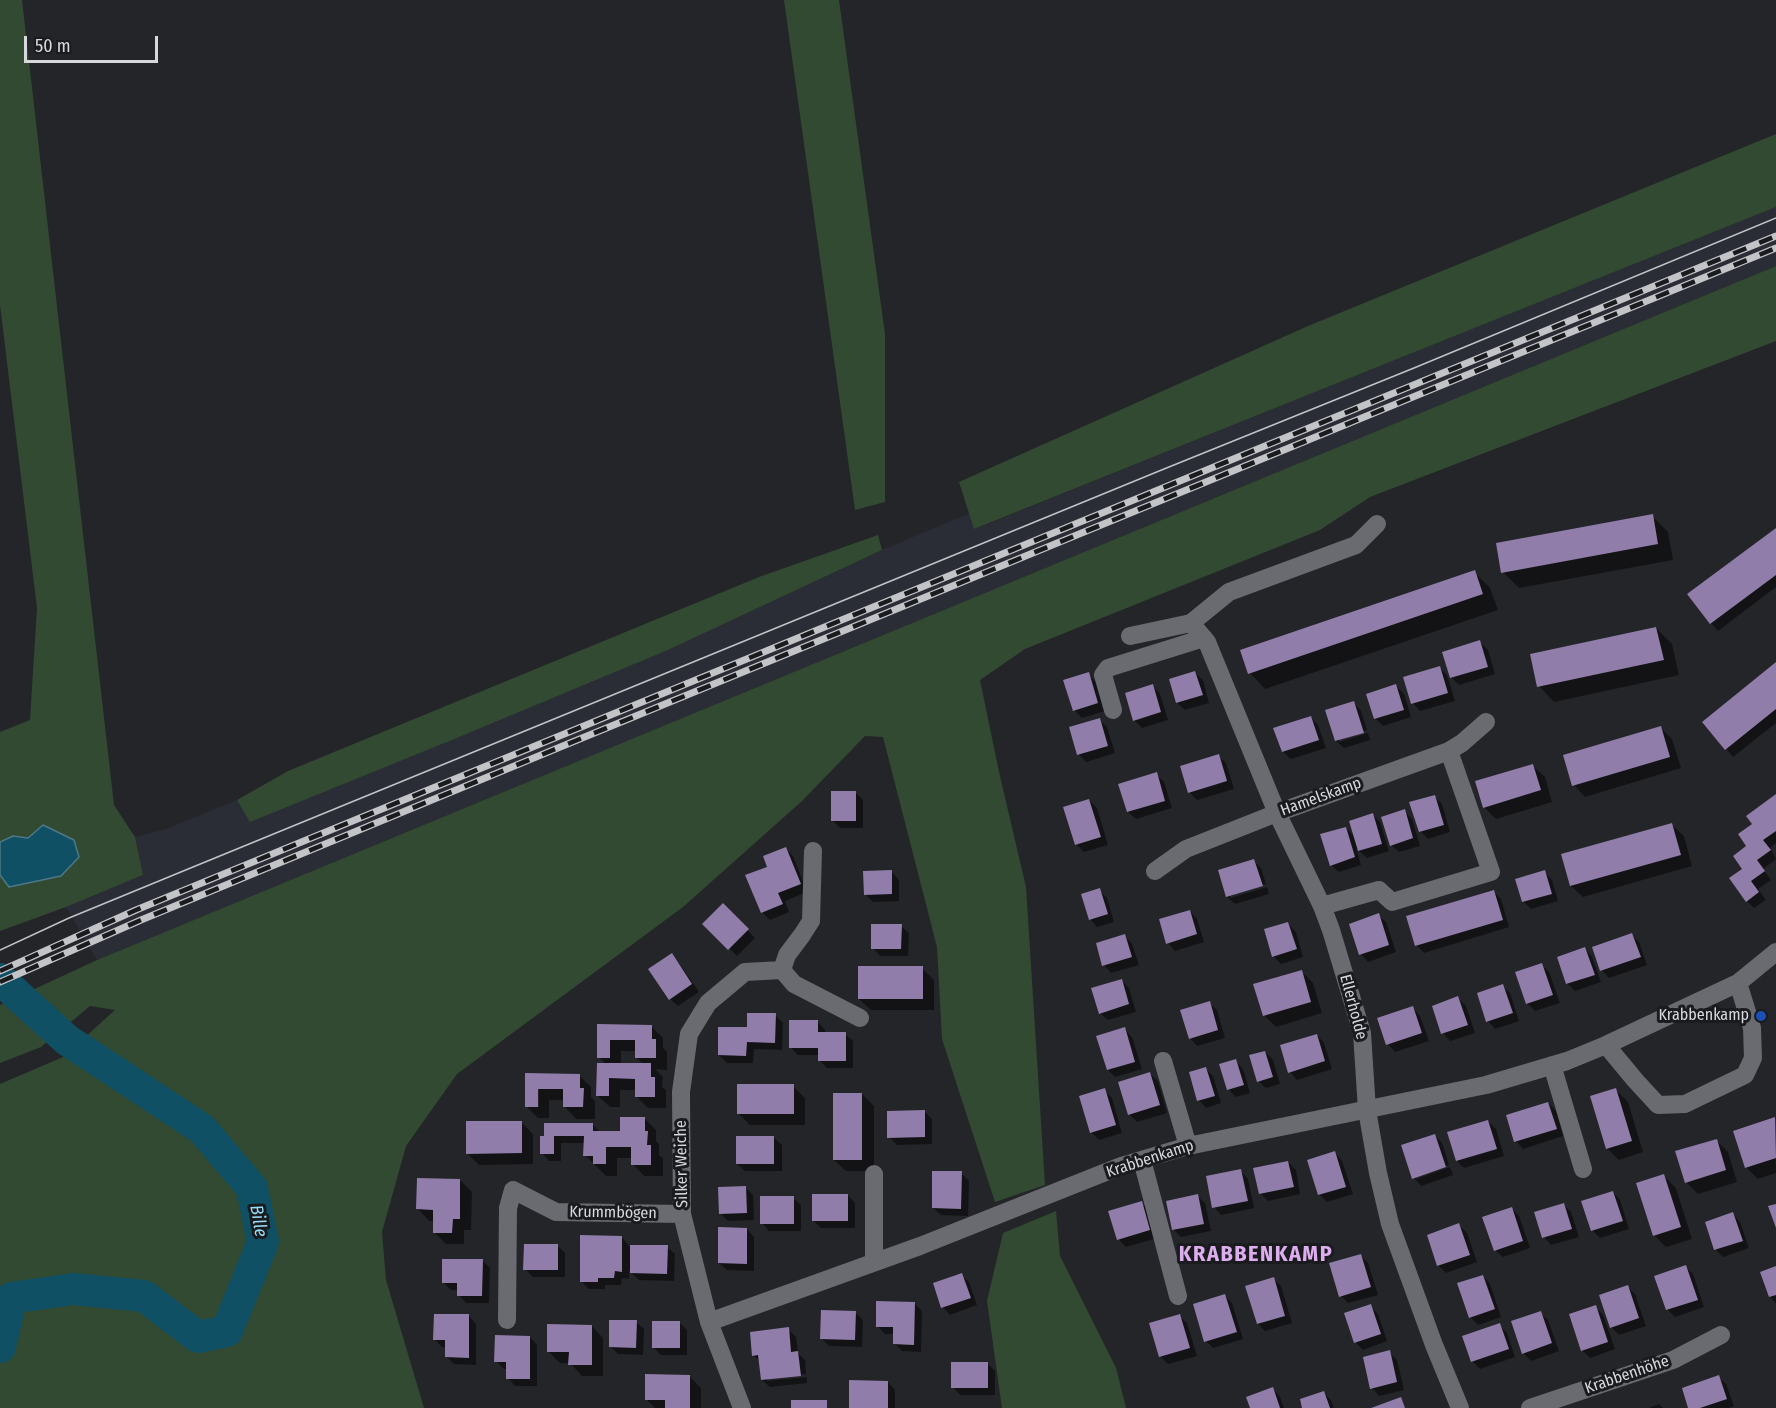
<!DOCTYPE html>
<html>
<head>
<meta charset="utf-8">
<style>
	body { margin:0 }
	#map { position:relative; width:1776px; height:1408px; overflow:hidden; background:#242529; font-family:"Fira Sans Condensed",sans-serif }
	canvas { display:block }
	.scale { position:absolute; left:24px; top:36px; width:134px; height:27px; box-sizing:border-box; border:3px solid #d7d8db; border-top:0; padding-left:8px; font-size:18px; line-height:21px; white-space:nowrap; color:#d7d8db; -webkit-text-stroke:4px #1a1b1f; paint-order:stroke }
</style>
</head>
<body>
<div id="map">
<canvas width="1776" height="1408"></canvas>
<div class="scale">50 m</div>
</div>
<script>
const context = document.querySelector('canvas').getContext('2d');
context.lineJoin = 'round';
function paint(path, color) {
  context.fillStyle = color;
  context.fill(path, 'evenodd');
}
function shape(rows) {
  const path = new Path2D();
  for (const r of rows) {
    path.moveTo(r[0], r[1]);
    for (let i = 2; i < r.length; i += 2) path.lineTo(r[i], r[i + 1]);
  }
  return path;
}
function stroke(path, color, width, dash) {
  context.strokeStyle = color;
  context.lineWidth = width;
  context.lineCap = dash ? 'butt' : 'round';
  context.setLineDash(dash || []);
  context.stroke(path);
}
function write(font, color, halo, rows, align = 'center') {
  context.font = font + ' "Fira Sans Condensed",sans-serif';
  context.lineWidth = 6;
  context.setLineDash([]);
  context.textBaseline = 'middle';
  context.strokeStyle = halo;
  context.fillStyle = color;
  for (const [text, x, y, turn = 0] of rows) {
    context.save();
    context.translate(x, y);
    context.rotate((+turn || 0) * Math.PI / 180);
    context.textAlign = isNaN(turn) ? turn : align;
    if (halo) context.strokeText(text, 0, 0);
    context.fillText(text, 0, 0);
    context.restore();
  }
}
paint(shape([
	[1776,207,1776,266,97,960,66,907,143,875,135,837,166,829,237,800,251,821,452,740,668,650,882,550,970,513,975,529]
]), '#2b2d36');
paint(shape([
	[0,0,22,0,114,805,135,837,143,875,66,907,0,931,0,875,10,887,28,838,13,836,0,842,0,732,30,720,37,608,0,305],
	[784,0,839,0,885,334,885,502,855,510],
	[1776,134,1776,207,974,529,959,482,1308,326],
	[1776,266,1776,341,1370,497,1320,530,1025,649,980,680,999,772,1026,887,1045,1185,995,1202,942,1039,937,947,883,737,865,736,802,801,683,907,457,1074,406,1146,382,1232,386,1280,424,1408,0,1408,0,1084,63,1057,115,1010,90,1006,41,1047,0,1063,0,1005,97,960],
	[878,535,882,550,668,650,452,740,250,822,237,800,288,771,759,577],
	[1056,1211,1060,1256,1116,1368,1126,1408,1002,1408,987,1301,1003,1233]
]), '#314a31');
const water = shape([
	[43,825,74,840,79,857,61,876,9,887,0,875,0,842,13,836,28,838,43,825]
]);
paint(water, '#105064');
stroke(water, '#4c7988', 1.5);
paint(shape([
	[1652,516,1668,532,1673,560,1519,588,1503,572],
	[1776,530,1776,587,1718,631,1711,623],
	[1474,572,1490,588,1498,610,1265,689,1250,673],
	[1656,628,1672,644,1679,675,1554,702,1539,686],
	[1480,642,1488,650,1495,674,1459,685,1451,677],
	[1776,664,1776,723,1733,757,1704,722],
	[1440,668,1447,675,1455,701,1420,711,1413,703],
	[1195,673,1203,680,1209,703,1185,710,1177,703,1171,680],
	[1088,674,1096,682,1105,711,1082,718,1074,710],
	[1153,686,1160,694,1168,720,1142,728,1134,720],
	[1396,686,1404,694,1411,717,1383,726,1375,718],
	[1354,703,1361,711,1367,730,1339,739,1339,742,1368,733,1370,740,1344,748,1336,741],
	[1310,717,1318,725,1326,748,1291,759,1283,752],
	[1100,720,1107,727,1115,753,1086,762,1079,754],
	[1660,727,1672,739,1681,768,1585,797,1574,785],
	[1218,756,1226,763,1234,789,1197,800,1189,792],
	[1533,766,1545,777,1552,802,1496,819,1484,807],
	[1156,774,1164,782,1172,808,1136,819,1128,812],
	[855,792,863,800,863,828,840,828,832,820],
	[1434,796,1442,804,1450,832,1428,839,1420,831],
	[1776,796,1776,843,1770,848,1776,859,1763,869,1771,880,1758,889,1766,900,1754,908,1747,901,1744,869,1754,825],
	[1089,800,1097,808,1108,845,1084,852,1076,844],
	[1404,811,1412,819,1420,846,1399,852,1391,845],
	[1373,815,1380,822,1389,851,1367,858,1356,848,1361,865,1339,872,1331,865,1346,828,1356,838],
	[1672,825,1684,836,1692,866,1583,897,1571,886,1563,855],
	[785,848,793,856,807,892,785,901,789,912,770,920,762,912,769,867],
	[1254,861,1261,868,1266,884,1230,895,1230,898,1267,887,1269,894,1235,904,1227,897],
	[892,872,899,880,899,901,873,902,865,894],
	[1545,872,1552,880,1558,901,1531,909,1524,902,1517,880],
	[1099,890,1107,898,1114,922,1097,927,1090,919],
	[1493,891,1501,899,1509,927,1424,953,1416,945],
	[723,905,755,938,737,956,705,924],
	[1190,911,1197,919,1204,942,1175,951,1168,943],
	[1378,915,1386,922,1396,952,1368,962,1361,954],
	[1288,924,1296,932,1303,957,1281,964,1273,956],
	[901,926,909,933,908,956,880,956,873,948],
	[1632,935,1639,942,1647,965,1609,978,1602,970],
	[1125,936,1132,944,1139,965,1111,973,1104,965],
	[1585,949,1592,957,1601,982,1575,991,1567,983],
	[672,955,679,963,699,992,678,1006,670,999],
	[1541,964,1549,972,1560,1003,1535,1011,1527,1003],
	[922,968,934,980,934,1010,871,1010,859,999],
	[1301,971,1313,983,1322,1013,1276,1027,1264,1015],
	[1121,980,1129,988,1136,1012,1108,1020,1100,1013],
	[1502,986,1510,993,1519,1021,1495,1029,1488,1021],
	[1458,998,1466,1006,1475,1033,1450,1041,1443,1033],
	[1209,1003,1217,1010,1225,1038,1197,1046,1190,1038],
	[1413,1008,1420,1016,1429,1041,1395,1052,1388,1044],
	[775,1015,783,1023,782,1050,754,1049,753,1063,727,1063,719,1055],
	[818,1022,825,1030,825,1034,845,1034,853,1041,853,1068,827,1068,819,1060,819,1055,798,1055,790,1047],
	[599,1026,651,1026,663,1038,663,1048,667,1052,667,1070,655,1069,663,1077,662,1087,666,1090,666,1108,648,1108,636,1096,636,1090,620,1090,620,1107,610,1107,598,1096,606,1064,599,1057],
	[621,1051,637,1051,637,1058,644,1065,621,1064],
	[1124,1029,1132,1037,1142,1069,1115,1077,1108,1070],
	[1317,1035,1324,1043,1332,1069,1297,1080,1290,1072],
	[1265,1052,1273,1060,1280,1084,1266,1088,1258,1081],
	[1235,1061,1243,1069,1250,1093,1236,1097,1229,1090,1221,1065],
	[1206,1069,1213,1076,1221,1103,1206,1108,1199,1100],
	[1150,1074,1158,1081,1167,1113,1137,1122,1129,1114],
	[527,1075,579,1075,591,1087,591,1097,595,1101,595,1119,576,1119,565,1107,565,1100,549,1100,549,1118,538,1118,526,1106],
	[536,1082,539,1082,539,1107,536,1107],
	[793,1086,805,1098,805,1125,750,1125,738,1113],
	[1104,1090,1112,1098,1122,1133,1099,1140,1091,1132],
	[1616,1090,1628,1102,1643,1152,1619,1160,1607,1148],
	[862,1094,874,1106,874,1171,846,1171,834,1160],
	[1548,1103,1556,1111,1563,1136,1523,1149,1516,1141],
	[924,1111,932,1119,932,1144,897,1145,889,1137],
	[644,1118,656,1130,656,1141,659,1144,659,1155,663,1158,663,1176,644,1176,633,1164,633,1158,617,1158,617,1176,606,1176,585,1155,585,1143,561,1143,561,1161,549,1161,542,1153,542,1137,592,1124,600,1132,621,1132],
	[1775,1119,1776,1173,1758,1179,1746,1167],
	[1488,1121,1496,1129,1504,1156,1464,1168,1457,1161],
	[521,1122,533,1134,533,1164,479,1165,467,1153],
	[1434,1135,1442,1143,1449,1165,1416,1176,1416,1179,1450,1167,1453,1175,1421,1186,1414,1178],
	[774,1138,782,1145,782,1171,745,1171,737,1164],
	[1716,1140,1728,1152,1737,1182,1698,1194,1686,1182],
	[1335,1153,1342,1161,1353,1194,1327,1202,1319,1194],
	[1288,1162,1296,1170,1300,1194,1268,1201,1260,1193],
	[1241,1171,1248,1179,1254,1208,1221,1215,1214,1207],
	[961,1173,969,1181,968,1216,941,1215,933,1208],
	[1664,1176,1676,1188,1692,1239,1666,1247,1654,1235],
	[460,1180,472,1192,471,1230,464,1230,464,1244,446,1244,434,1232,434,1221,429,1221,418,1209],
	[746,1188,753,1195,754,1220,728,1221,720,1213],
	[1613,1192,1620,1200,1629,1229,1600,1238,1592,1230],
	[848,1195,855,1203,855,1228,821,1228,813,1220],
	[1197,1196,1205,1203,1211,1231,1181,1237,1173,1229],
	[793,1198,801,1205,801,1231,769,1231,762,1223],
	[1141,1203,1149,1210,1157,1238,1126,1247,1118,1239],
	[1564,1205,1571,1212,1579,1237,1551,1245,1544,1237],
	[1511,1208,1519,1216,1530,1248,1503,1257,1495,1250],
	[1733,1214,1740,1222,1749,1248,1723,1257,1716,1250,1707,1223],
	[1459,1225,1467,1233,1477,1262,1446,1273,1438,1265],
	[747,1229,754,1237,754,1271,727,1270,719,1263],
	[622,1237,629,1246,667,1247,675,1254,674,1281,639,1280,629,1270,629,1279,622,1278,621,1285,605,1285,605,1289,589,1289,581,1281],
	[557,1245,565,1253,565,1277,533,1277,525,1269],
	[1361,1256,1368,1263,1378,1295,1348,1303,1341,1296],
	[482,1260,490,1268,489,1303,466,1303,459,1295,459,1290,451,1290,443,1282],
	[1686,1267,1693,1274,1704,1307,1675,1317,1667,1309],
	[1776,1268,1776,1303,1770,1297,1762,1273],
	[961,1275,969,1282,977,1305,950,1315,943,1307],
	[1483,1276,1490,1284,1501,1317,1478,1325,1470,1317],
	[1273,1279,1281,1286,1292,1323,1265,1331,1258,1324],
	[1628,1287,1635,1294,1646,1326,1619,1335,1611,1327],
	[1225,1296,1232,1303,1243,1339,1213,1348,1206,1341],
	[915,1304,922,1311,921,1352,902,1351,894,1343,895,1334,885,1334,877,1326],
	[1370,1306,1378,1314,1387,1341,1363,1350,1355,1342],
	[1595,1307,1603,1315,1615,1349,1590,1358,1582,1350],
	[856,1313,863,1320,862,1347,829,1346,821,1338],
	[1540,1313,1548,1320,1559,1351,1531,1361,1523,1353],
	[469,1316,476,1324,476,1365,454,1364,447,1357,447,1347,442,1347,435,1340],
	[1179,1316,1187,1323,1197,1356,1168,1364,1161,1357,1151,1324],
	[636,1322,644,1329,643,1355,618,1354,611,1347],
	[680,1323,687,1330,687,1355,661,1355,653,1347],
	[1499,1325,1507,1333,1515,1357,1480,1369,1472,1361],
	[592,1326,603,1338,603,1376,582,1376,570,1363,560,1363,548,1351],
	[788,1329,796,1337,798,1353,805,1360,806,1374,767,1378,767,1381,807,1377,807,1383,770,1387,762,1380,761,1362,754,1356],
	[530,1337,537,1345,537,1386,515,1386,508,1378,508,1369,504,1369,496,1361],
	[1389,1352,1397,1360,1404,1390,1379,1396,1372,1388],
	[987,1363,995,1371,995,1395,960,1395,953,1387],
	[689,1376,701,1388,701,1408,655,1408,647,1400],
	[1718,1377,1726,1384,1734,1406,1729,1408,1690,1408],
	[888,1382,895,1390,895,1408,850,1408],
	[1273,1389,1280,1397,1284,1408,1251,1408],
	[1324,1393,1331,1400,1334,1408,1304,1408],
	[1659,1404,1663,1408,1649,1408]
]), '#0007');
stroke(shape([
	[0,979,67,1040,202,1129,252,1188,263,1242,227,1331,198,1337,144,1296,73,1289,11,1298,0,1347]
]), '#105064', 32);
paint(shape([
	[1653,514,1658,544,1501,573,1496,543],
	[1776,528,1776,575,1710,624,1687,594],
	[1475,570,1483,594,1248,674,1240,650],
	[1656,627,1664,660,1537,687,1530,654],
	[1480,640,1488,667,1450,678,1442,652],
	[1776,662,1776,709,1725,750,1702,722],
	[1440,666,1448,693,1411,704,1403,677],
	[1195,671,1203,695,1176,703,1169,679],
	[1089,672,1098,703,1073,711,1063,680],
	[1153,684,1161,712,1133,721,1125,693],
	[1396,684,1404,710,1374,719,1366,694],
	[1354,701,1364,733,1335,741,1325,710],
	[1311,716,1319,740,1282,752,1273,728],
	[1100,718,1108,746,1077,755,1069,727],
	[1661,726,1670,757,1572,786,1563,755],
	[1219,754,1227,781,1188,793,1180,766],
	[1533,764,1541,790,1483,808,1475,781],
	[1157,772,1165,801,1127,812,1118,784],
	[831,791,856,791,856,821,831,821],
	[1776,794,1776,831,1763,840,1771,850,1757,860,1765,871,1751,881,1759,892,1746,902,1729,878,1742,869,1733,856,1746,846,1738,834,1752,824,1746,816],
	[1435,795,1444,825,1419,832,1409,802],
	[1089,799,1101,837,1075,845,1063,807],
	[1405,809,1413,838,1390,846,1381,817],
	[1373,813,1382,844,1358,851,1349,821],
	[1672,823,1681,855,1570,886,1561,854],
	[1346,827,1355,857,1330,866,1320,834],
	[786,847,801,884,778,893,783,904,761,913,745,875,767,867,763,856],
	[1254,859,1263,886,1226,897,1218,870],
	[892,870,892,894,864,895,863,871],
	[1545,870,1552,894,1522,902,1515,879],
	[1100,888,1108,914,1089,920,1081,894],
	[1494,890,1503,920,1415,946,1406,916],
	[723,903,749,929,728,950,702,924],
	[1190,910,1197,934,1166,944,1159,919],
	[1379,913,1389,945,1359,955,1349,924],
	[1288,922,1297,949,1272,957,1264,929],
	[871,924,902,924,901,949,871,949],
	[1632,933,1641,957,1600,971,1592,947],
	[1125,934,1132,957,1102,966,1096,943],
	[1585,947,1595,975,1566,984,1557,957],
	[672,953,692,984,669,1000,648,969],
	[1542,963,1553,995,1526,1004,1515,972],
	[858,966,923,966,923,999,858,999],
	[1302,970,1311,1002,1263,1016,1253,984],
	[1122,979,1129,1004,1099,1014,1091,988],
	[1503,984,1513,1013,1486,1022,1477,993],
	[1458,996,1468,1025,1441,1034,1432,1006],
	[1210,1001,1218,1030,1189,1039,1180,1010],
	[1413,1006,1422,1033,1386,1045,1377,1018],
	[747,1013,776,1013,775,1043,747,1042,746,1056,718,1055,718,1027,747,1027],
	[789,1020,818,1020,818,1032,846,1032,846,1061,818,1061,818,1048,789,1048],
	[597,1024,652,1025,652,1039,656,1039,656,1058,635,1058,635,1040,610,1040,610,1058,597,1058],
	[1125,1027,1135,1062,1107,1070,1096,1036],
	[1317,1034,1325,1061,1288,1073,1280,1045],
	[1265,1051,1273,1077,1257,1082,1249,1055],
	[1236,1059,1244,1085,1227,1090,1219,1064],
	[597,1063,651,1063,651,1077,655,1077,655,1097,635,1097,635,1079,609,1078,609,1096,596,1096],
	[1206,1067,1215,1096,1197,1101,1189,1072],
	[1150,1072,1160,1105,1128,1115,1118,1082],
	[525,1073,580,1074,580,1088,584,1088,583,1107,563,1107,563,1089,538,1089,538,1107,525,1107],
	[737,1084,794,1084,794,1114,737,1114],
	[1105,1088,1116,1125,1090,1133,1079,1096],
	[1616,1088,1632,1141,1606,1149,1590,1096],
	[833,1093,862,1093,862,1160,833,1160],
	[1548,1102,1557,1129,1514,1142,1506,1115],
	[925,1110,925,1137,887,1138,887,1111],
	[620,1117,645,1117,645,1131,648,1131,647,1145,651,1145,651,1165,631,1165,631,1147,606,1147,606,1164,593,1164,593,1156,583,1156,584,1136,554,1136,554,1154,540,1154,540,1136,544,1136,544,1123,593,1123,593,1131,620,1131],
	[1775,1117,1776,1158,1745,1168,1733,1131],
	[1488,1120,1497,1149,1456,1161,1447,1132],
	[466,1121,522,1121,522,1153,466,1154],
	[1435,1134,1446,1167,1412,1179,1401,1145],
	[736,1136,774,1136,774,1164,736,1164],
	[1717,1139,1726,1170,1685,1183,1675,1151],
	[1335,1151,1346,1187,1318,1195,1307,1160],
	[1288,1161,1294,1187,1259,1194,1253,1168],
	[1241,1169,1248,1201,1212,1208,1206,1176],
	[932,1171,962,1171,961,1209,932,1208],
	[1664,1174,1681,1227,1653,1236,1636,1183],
	[417,1178,460,1179,460,1219,453,1219,452,1233,433,1233,433,1210,416,1209],
	[746,1186,747,1213,719,1214,718,1187],
	[1613,1191,1623,1221,1591,1231,1581,1201],
	[812,1194,848,1194,848,1221,812,1221],
	[1198,1194,1204,1224,1172,1230,1166,1201],
	[760,1196,794,1196,794,1224,760,1224],
	[1142,1201,1150,1230,1117,1240,1108,1211],
	[1564,1203,1572,1229,1542,1238,1534,1212],
	[1776,1204,1776,1228,1768,1206],
	[1512,1207,1523,1241,1494,1251,1482,1217],
	[1733,1212,1743,1241,1714,1250,1705,1222],
	[1459,1223,1470,1255,1437,1266,1427,1235],
	[718,1227,747,1228,747,1264,718,1263],
	[580,1235,622,1236,622,1272,615,1271,614,1278,598,1278,598,1282,580,1282],
	[524,1244,558,1244,558,1270,523,1270],
	[630,1245,668,1245,667,1274,630,1273],
	[1361,1254,1371,1287,1339,1297,1329,1263],
	[442,1259,483,1259,482,1296,457,1296,457,1283,442,1283],
	[1686,1265,1698,1300,1666,1310,1654,1276],
	[1776,1266,1776,1295,1769,1297,1760,1272],
	[962,1273,971,1298,941,1308,933,1283],
	[1483,1275,1495,1309,1469,1318,1457,1283],
	[1274,1277,1285,1316,1257,1324,1245,1286],
	[1628,1285,1639,1318,1610,1328,1599,1295],
	[1225,1294,1237,1332,1204,1342,1193,1304],
	[876,1301,915,1302,914,1345,893,1344,893,1327,876,1327],
	[1371,1304,1381,1334,1354,1343,1344,1313],
	[1596,1305,1608,1342,1581,1351,1569,1314],
	[821,1310,856,1311,855,1340,820,1339],
	[1541,1311,1552,1343,1522,1354,1511,1321],
	[434,1314,469,1314,469,1358,445,1357,445,1340,433,1340],
	[1180,1314,1190,1348,1159,1357,1149,1323],
	[609,1320,637,1320,636,1348,609,1347],
	[652,1321,680,1321,680,1348,652,1348],
	[1500,1323,1509,1349,1471,1362,1462,1336],
	[547,1324,592,1325,592,1365,568,1365,569,1352,547,1352],
	[789,1327,791,1352,798,1351,801,1376,761,1380,758,1355,752,1356,750,1332],
	[495,1335,530,1336,530,1379,506,1379,506,1362,494,1362],
	[1390,1350,1397,1382,1370,1389,1363,1357],
	[951,1362,988,1362,988,1388,951,1388],
	[645,1374,690,1375,690,1408,665,1408,665,1400,645,1400],
	[1719,1375,1727,1399,1700,1408,1688,1408,1682,1388],
	[849,1380,888,1381,888,1408,849,1408],
	[1273,1387,1280,1408,1250,1408,1246,1397],
	[1324,1391,1330,1408,1302,1408,1300,1399],
	[1401,1397,1405,1408,1371,1408],
	[791,1400,827,1400,827,1408,791,1408]
]), '#907daa');
stroke(shape([
	[1191,623,1207,642,1277,813,1322,906,1331,930,1362,1033,1367,1110,1378,1173,1390,1224,1434,1345,1460,1408],
	[1130,636,1191,623,1229,592,1356,545,1377,524],
	[1113,710,1103,675,1108,668,1204,638],
	[1155,871,1186,849,1277,813,1449,751,1462,743,1486,722],
	[1322,906,1379,890,1392,902,1491,872,1449,751],
	[782,970,787,955,802,935,811,921,813,851],
	[782,970,794,984,860,1018],
	[1606,1045,1635,1080,1658,1105,1685,1104,1745,1075,1753,1058,1752,1028,1738,983],
	[1163,1061,1188,1146],
	[1552,1065,1583,1169],
	[1142,1160,1178,1296],
	[874,1174,874,1262],
	[507,1320,508,1208,513,1190,556,1212,682,1214],
	[709,1322,920,1246,1121,1166,1188,1146,1486,1085,1567,1061,1606,1045,1738,983,1776,952],
	[742,1408,709,1322,682,1214,681,1092,689,1034,708,1003,745,972,782,970],
	[1530,1408,1673,1360,1721,1335]
]), '#6a6b70', 18);
stroke(shape([
	[0,950,69,918,193,867,1164,469,1414,368,1776,218]
]), '#c3c4c8', 1.5);
const rail = shape([
	[0,971,136,910,1776,236],
	[0,982,141,920,570,743,1776,248]
]);
stroke(rail, '#c3c4c8', 7);
stroke(rail, '#1a1b1f', 4.5, [14]);
for (const [x, y, r, color] of [
	[1761,1016,6,"#1a4fb4"]
]) {
  const dot = new Path2D();
  dot.arc(x, y, r, 0, 2 * Math.PI);
  context.fillStyle = color;
  context.fill(dot);
  stroke(dot, '#1a1b1f', 2);
}
write('16px', '#d7d8db', '#1a1b1f', [
	["Hamelskamp",1321,797,-20],
	["Ellerholde",1353,1007,75],
	["Krabbenkamp",1150,1159,-18],
	["Silker Weiche",682,1164,-91],
	["Krummbögen",613,1213,1],
	["Krabbenhöhe",1627,1375,-19]
]);
write('16px', '#d7d8db', '#1a1b1f', [
	["Krabbenkamp",1749,1016]
], 'right');
write('italic 18px', '#98def9', '#1a1b1f', [
	["Bille",258,1221,80]
]);
context.letterSpacing = '1.5px';
write('bold 22px', '#ddaeed', '#1a1b1f', [
	["KRABBENKAMP",1256,1255]
]);
context.letterSpacing = '0px';
</script>
</body>
</html>
